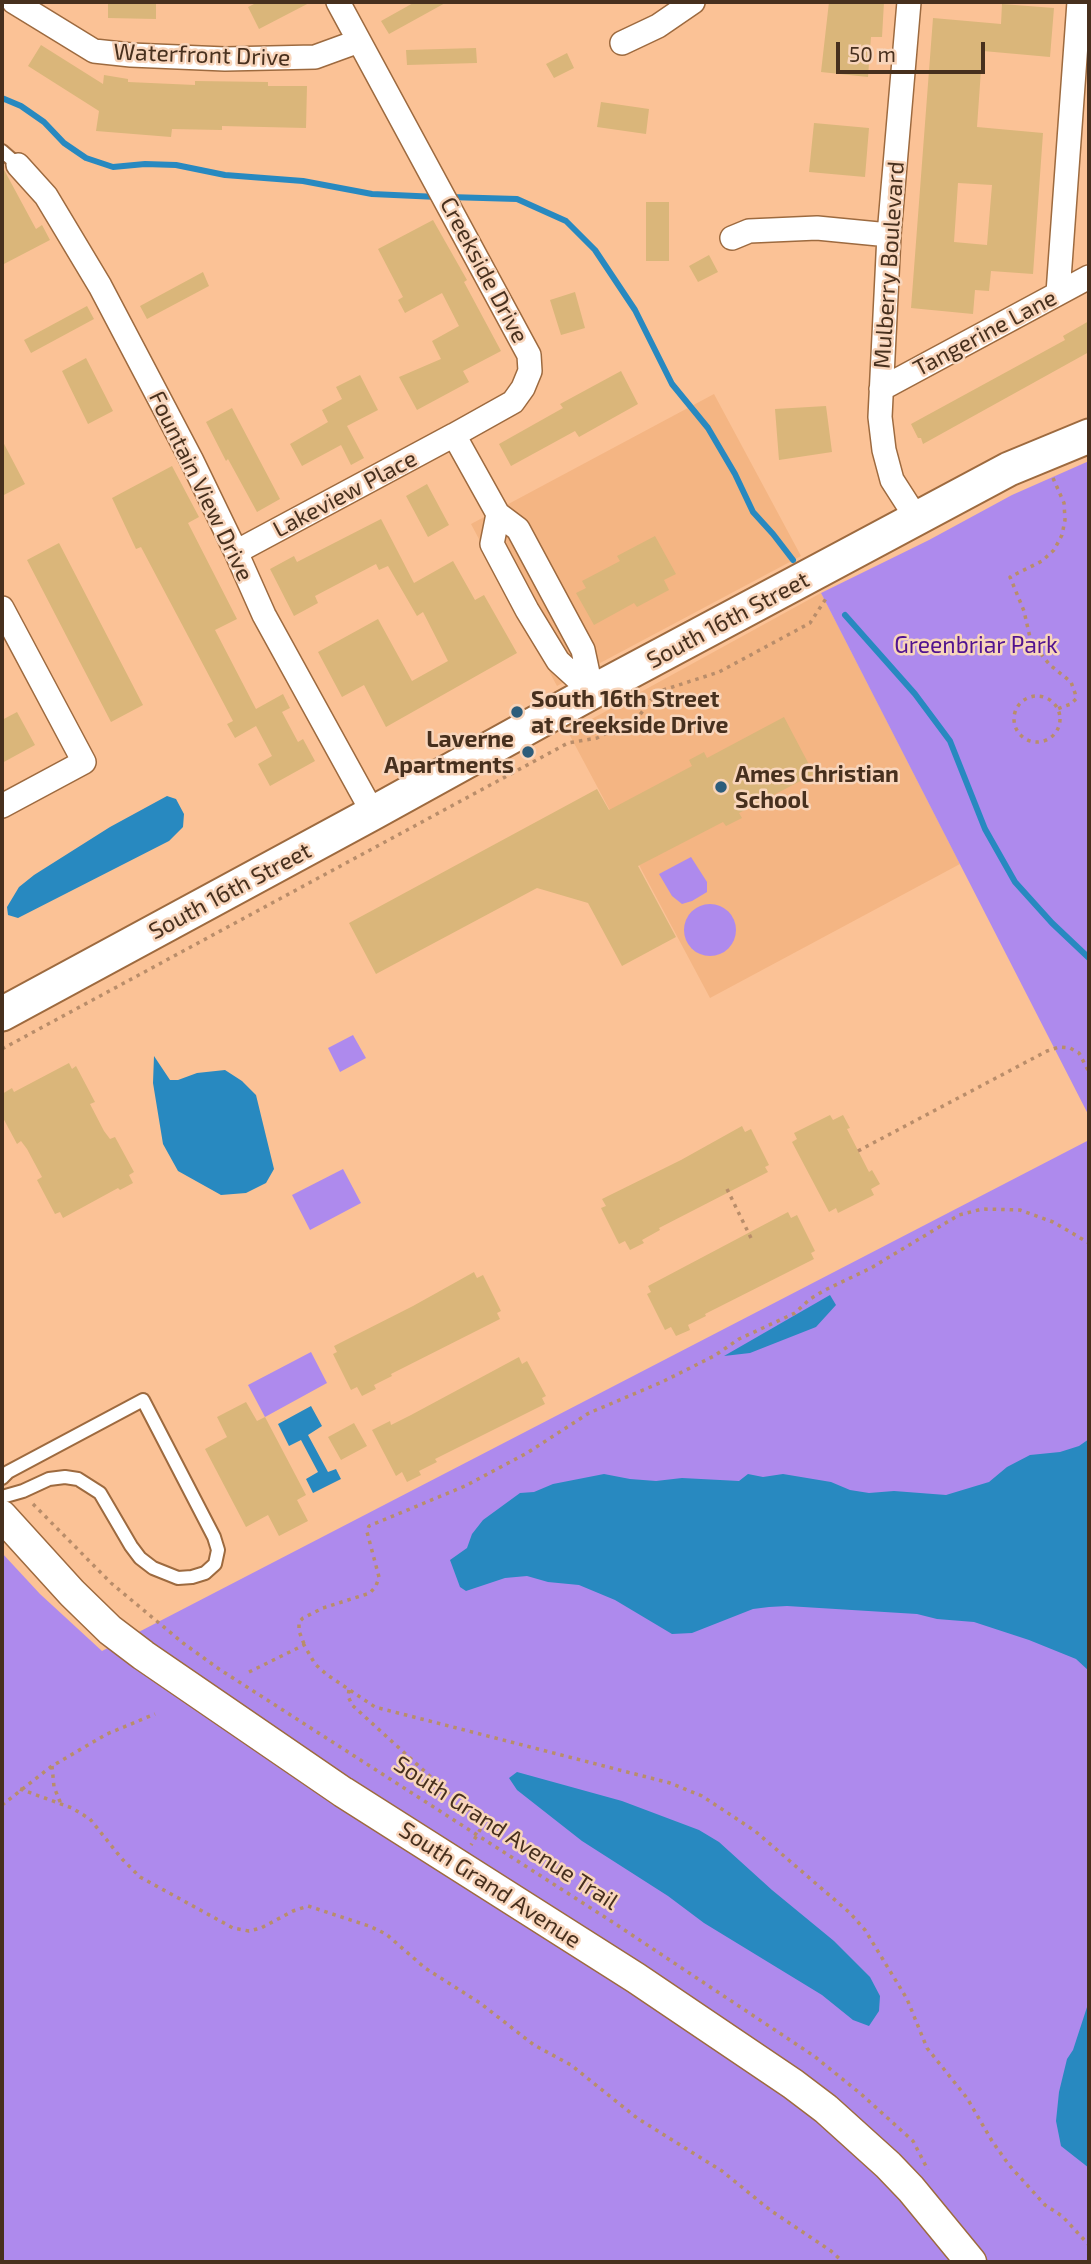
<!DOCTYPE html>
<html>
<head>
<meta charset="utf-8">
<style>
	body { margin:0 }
	#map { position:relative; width:1091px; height:2264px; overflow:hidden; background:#fbc296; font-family:"Exo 2",sans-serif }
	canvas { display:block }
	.frame { position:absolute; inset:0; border:4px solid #47301e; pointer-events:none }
	.scale { position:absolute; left:836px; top:42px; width:149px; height:32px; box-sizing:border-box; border:4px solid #47301e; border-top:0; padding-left:9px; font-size:21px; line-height:24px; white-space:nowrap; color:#47301e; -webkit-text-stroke:5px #f8d5bb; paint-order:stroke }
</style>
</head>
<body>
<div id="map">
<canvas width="1091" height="2264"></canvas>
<div class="frame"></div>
<div class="scale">50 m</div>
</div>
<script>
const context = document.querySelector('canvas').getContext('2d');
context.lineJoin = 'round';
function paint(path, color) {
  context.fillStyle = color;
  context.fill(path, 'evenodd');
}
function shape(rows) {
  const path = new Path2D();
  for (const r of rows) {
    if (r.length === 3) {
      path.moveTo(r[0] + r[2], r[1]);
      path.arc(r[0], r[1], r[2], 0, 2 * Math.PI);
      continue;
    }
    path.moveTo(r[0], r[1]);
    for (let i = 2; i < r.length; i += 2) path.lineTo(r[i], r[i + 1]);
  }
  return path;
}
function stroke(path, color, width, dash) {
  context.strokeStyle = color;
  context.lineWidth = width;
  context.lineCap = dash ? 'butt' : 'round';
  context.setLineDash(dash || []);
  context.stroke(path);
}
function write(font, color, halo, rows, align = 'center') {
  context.font = font + ' "Exo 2",sans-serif';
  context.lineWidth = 5;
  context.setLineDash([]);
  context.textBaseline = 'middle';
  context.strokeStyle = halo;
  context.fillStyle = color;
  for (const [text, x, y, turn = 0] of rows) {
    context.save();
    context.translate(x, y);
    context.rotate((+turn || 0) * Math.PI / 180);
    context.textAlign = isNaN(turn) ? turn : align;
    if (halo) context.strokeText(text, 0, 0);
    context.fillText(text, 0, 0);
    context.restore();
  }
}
paint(shape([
	[714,394,801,556,557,686,471,524],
	[821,593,960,864,710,998,568,732]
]), '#f4b583');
paint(shape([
	[1089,461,1089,1116,821,593,929,540,1012,495],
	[691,857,707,882,707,892,692,901,682,904,672,896,659,874],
	[710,930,26],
	[353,1035,366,1058,340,1072,328,1048],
	[1089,1140,1089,2262,2,2262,2,1553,40,1594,102,1651],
	[343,1169,361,1203,310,1230,292,1195],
	[311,1352,327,1383,265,1417,248,1385]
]), '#ae8aed');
paint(shape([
	[167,796,176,799,184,814,183,827,169,841,18,918,8,915,7,907,19,887,34,875,110,827],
	[154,1056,170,1080,178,1080,197,1073,225,1070,242,1081,256,1095,274,1169,266,1183,246,1193,221,1195,178,1171,163,1144,153,1083],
	[830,1295,836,1305,816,1327,750,1353,724,1356],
	[311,1406,322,1426,308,1435,328,1472,336,1469,341,1479,313,1493,306,1479,318,1472,301,1440,289,1446,278,1424],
	[1089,1439,1089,1671,1076,1659,1029,1640,974,1622,937,1619,917,1614,787,1606,769,1607,753,1609,692,1633,672,1634,615,1600,579,1585,548,1582,527,1576,505,1578,466,1591,460,1587,450,1560,467,1548,472,1534,483,1520,520,1493,534,1492,553,1484,604,1474,630,1479,656,1481,682,1478,739,1481,748,1474,763,1477,783,1474,831,1482,850,1490,869,1493,894,1491,946,1495,989,1482,1007,1467,1030,1455,1060,1452,1079,1446],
	[517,1772,622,1801,699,1830,719,1842,772,1890,834,1941,870,1977,880,1996,879,2011,869,2026,853,2020,822,1995,704,1923,668,1896,582,1841,517,1790,509,1778],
	[1089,2001,1089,2168,1061,2146,1056,2121,1059,2092,1067,2059,1073,2050]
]), '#2889c0');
stroke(shape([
	[2,98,21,106,44,122,64,143,86,158,113,167,145,164,176,165,225,175,303,181,372,194,438,197],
	[449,197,517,199,566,221,595,250,635,310,672,384,708,428,735,474,753,512,773,534,793,560],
	[845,615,915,694,950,741,985,829,1015,882,1052,923,1089,958]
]), '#2889c0', 6);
paint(shape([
	[108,2,156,2,156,19,108,18],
	[258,2,311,2,259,29,248,7],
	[415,2,447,2,389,34,381,21],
	[829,2,884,2,882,37,871,37,868,77,821,72],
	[1002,4,1054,8,1050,57,983,51,981,70,977,127,1043,133,1033,274,991,271,989,291,975,290,973,314,911,308,933,18,1001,24],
	[958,183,992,185,987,245,954,242],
	[41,45,103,84,104,75,128,79,128,82,195,85,195,81,268,82,268,86,307,86,306,128,222,126,222,130,172,129,171,137,96,131,99,111,28,66],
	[476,48,477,63,407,65,406,50],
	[567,53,574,68,554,78,546,64],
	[601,102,649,109,646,134,597,127],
	[814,123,869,128,865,177,809,172],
	[2,166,36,229,42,225,50,240,2,265],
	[646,202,669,202,669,261,646,261],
	[433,220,467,280,464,282,501,351,463,371,469,382,417,410,399,377,441,359,432,341,459,326,442,293,405,313,398,300,403,297,378,249],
	[709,255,718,272,698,282,689,266],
	[203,272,209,286,147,319,140,306],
	[575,292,585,328,561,335,550,300],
	[87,306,94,319,31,353,24,340],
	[1089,321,1089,352,923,444,921,438,918,438,911,424,1065,340,1063,336],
	[86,358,113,411,88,424,62,371],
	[621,371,638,404,579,437,575,431,511,466,499,444,563,408,560,404],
	[360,375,378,410,347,426,364,458,351,465,341,445,302,466,290,444,328,422,322,410,342,399,336,387],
	[826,406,832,452,779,460,775,409],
	[232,408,280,499,257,512,228,459,226,461,206,422],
	[2,440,25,484,2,496],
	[172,466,199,517,188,523,237,619,215,630,256,709,283,694,290,708,282,712,298,742,303,739,315,761,270,786,258,764,272,756,256,726,235,738,227,724,233,721,141,547,136,549,112,498],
	[427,484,449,525,428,537,406,496],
	[381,519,414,583,453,561,475,600,484,595,517,653,386,727,364,685,342,697,318,652,378,619,412,681,448,661,423,612,417,616,388,566,379,570,376,564,315,596,318,603,294,616,270,569,294,556,297,562],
	[655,536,676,574,664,580,669,590,637,607,634,603,594,625,576,593,586,588,582,581,620,561,617,556],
	[59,543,143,705,111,722,27,560],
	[17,712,35,745,2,763,2,720],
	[784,717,814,774,739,813,742,818,726,826,723,822,638,866,676,937,622,966,588,903,537,888,376,974,349,923,597,789,609,810,692,766,689,760,704,752,707,758],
	[69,1063,72,1069,76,1066,95,1102,90,1104,104,1131,110,1139,115,1137,134,1172,129,1175,133,1183,120,1190,118,1188,63,1218,60,1212,55,1214,37,1180,42,1177,27,1149,21,1141,17,1144,2,1116,2,1094,12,1088,14,1092],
	[830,1115,833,1120,843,1115,850,1128,847,1129,869,1172,872,1170,880,1184,871,1189,874,1195,838,1213,836,1208,829,1212,792,1142,797,1139,794,1133],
	[742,1126,745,1132,751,1129,769,1165,765,1167,768,1172,659,1228,660,1230,642,1240,644,1243,630,1250,625,1241,619,1244,601,1208,606,1206,602,1199,681,1160],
	[788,1212,791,1218,797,1215,815,1251,811,1253,814,1259,705,1314,706,1316,688,1325,690,1330,676,1336,671,1327,665,1330,647,1294,651,1292,648,1286],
	[474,1272,477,1278,483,1275,501,1311,497,1313,500,1319,391,1374,392,1376,374,1385,376,1389,362,1396,357,1387,351,1390,333,1354,337,1352,334,1346,413,1306],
	[519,1357,522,1364,527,1361,546,1396,542,1398,545,1404,435,1459,437,1462,419,1471,421,1475,407,1482,402,1472,396,1476,372,1430,390,1421,391,1425,411,1415],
	[246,1402,257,1421,265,1417,306,1495,297,1500,308,1521,279,1536,268,1515,246,1527,205,1449,227,1437,217,1417],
	[354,1423,367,1446,341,1460,328,1437]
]), '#dab67a');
const service = shape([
	[2,151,18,165],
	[2,1478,8,1472,143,1400,214,1537,218,1550,215,1564,205,1573,192,1577,178,1578,153,1568,140,1558,131,1546,100,1493,78,1479,65,1477,49,1479,23,1491,2,1497]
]);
const minor = shape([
	[14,2,94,51,131,55,225,59,315,57,359,41],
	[338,2,529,355,530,371,523,388,513,402,454,435,498,514,518,529,554,596,583,650,592,692],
	[909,2,889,235,880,417,884,450,892,480,917,519],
	[622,43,658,26,693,2],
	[18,165,46,196,100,286,191,459,236,552,264,615,373,813],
	[732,238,749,231,817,228,889,235],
	[1058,293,1079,2],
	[881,389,1089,277],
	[498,514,492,544,527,610,558,661,592,692],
	[236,552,454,435],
	[2,608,84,762,2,806]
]);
const tertiary = shape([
	[2,1516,72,1593,110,1630,143,1655,343,1792,636,1978,793,2084,826,2109,888,2165,911,2189,971,2262]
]);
const secondary = shape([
	[2,1014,373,813,592,692,1009,469,1089,436]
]);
stroke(service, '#9d6a3f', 16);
stroke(minor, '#9d6a3f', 26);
stroke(tertiary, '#9d6a3f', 33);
stroke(secondary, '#9d6a3f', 37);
stroke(shape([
	[1053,478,1064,503,1065,520,1062,535,1054,550,1042,561,1010,577,1024,611,1031,642,1050,665,1071,682,1075,693,1076,699,1071,704,1057,709],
	[1037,719,23],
	[2,1049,568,743,597,738,639,716,657,692,719,672,810,623,827,597],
	[858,1151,1047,1051,1059,1047,1070,1048,1079,1053,1089,1072],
	[727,1189,751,1238],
	[33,1504,111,1583,183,1643,219,1669,614,1923,814,2056,861,2094,913,2141,928,2170],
	[304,1644,299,1631,299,1622,303,1618,323,1608,370,1593,376,1586,379,1577,367,1532,369,1526,465,1486,527,1453,589,1413,662,1382,714,1356,739,1339,795,1313,810,1299,825,1290,871,1268,959,1215,982,1209,1020,1210,1053,1222,1089,1243],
	[249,1672,304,1645,315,1664,326,1674,375,1707,670,1783,702,1796,755,1831,850,1913,865,1930,907,1999,927,2048,967,2098,992,2141,1009,2165,1045,2205,1062,2216,1089,2245],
	[349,1690,348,1696,352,1705,478,1820,480,1830,471,1845],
	[52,1766,54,1787,61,1804],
	[20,1789,72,1808,90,1819,122,1859,140,1877,233,1928,249,1931,261,1928,293,1911,308,1906,369,1926,386,1934,425,1968,480,2003,534,2045,571,2065,637,2118,722,2171,770,2210,831,2251,843,2262],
	[2,1805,52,1766,107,1734,155,1714]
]), '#b98d6a', 3.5, [3.5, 5]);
stroke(service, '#fff', 12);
stroke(minor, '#fff', 23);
stroke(tertiary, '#fff', 30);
stroke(secondary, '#fff', 33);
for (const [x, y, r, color] of [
	[517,712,7,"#2d5d7b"],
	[528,752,7,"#2d5d7b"],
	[721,787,7,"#2d5d7b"]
]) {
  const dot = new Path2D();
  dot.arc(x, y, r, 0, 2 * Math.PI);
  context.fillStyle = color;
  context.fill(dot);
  stroke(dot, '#f8d5bb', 2.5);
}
write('23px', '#47301e', '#f8d5bb', [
	["Waterfront Drive",202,55,2],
	["Mulberry Boulevard",889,265,-86],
	["Creekside Drive",484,270,62],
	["Tangerine Lane",985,333,-28],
	["Fountain View Drive",201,486,64],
	["Lakeview Place",345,494,-28],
	["South 16th Street",728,620,-28],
	["South 16th Street",230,891,-28],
	["South Grand Avenue Trail",506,1833,33],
	["South Grand Avenue",490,1885,33]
]);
write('23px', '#51138f', '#f8d5bb', [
	["Greenbriar Park",976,645]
]);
write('bold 23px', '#47301e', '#f8d5bb', [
	["South 16th Street",531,699],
	["at Creekside Drive",531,725],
	["Laverne",514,739,"right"],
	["Apartments",514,765,"right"],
	["Ames Christian",735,774],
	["School",735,800]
], 'left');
</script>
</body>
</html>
